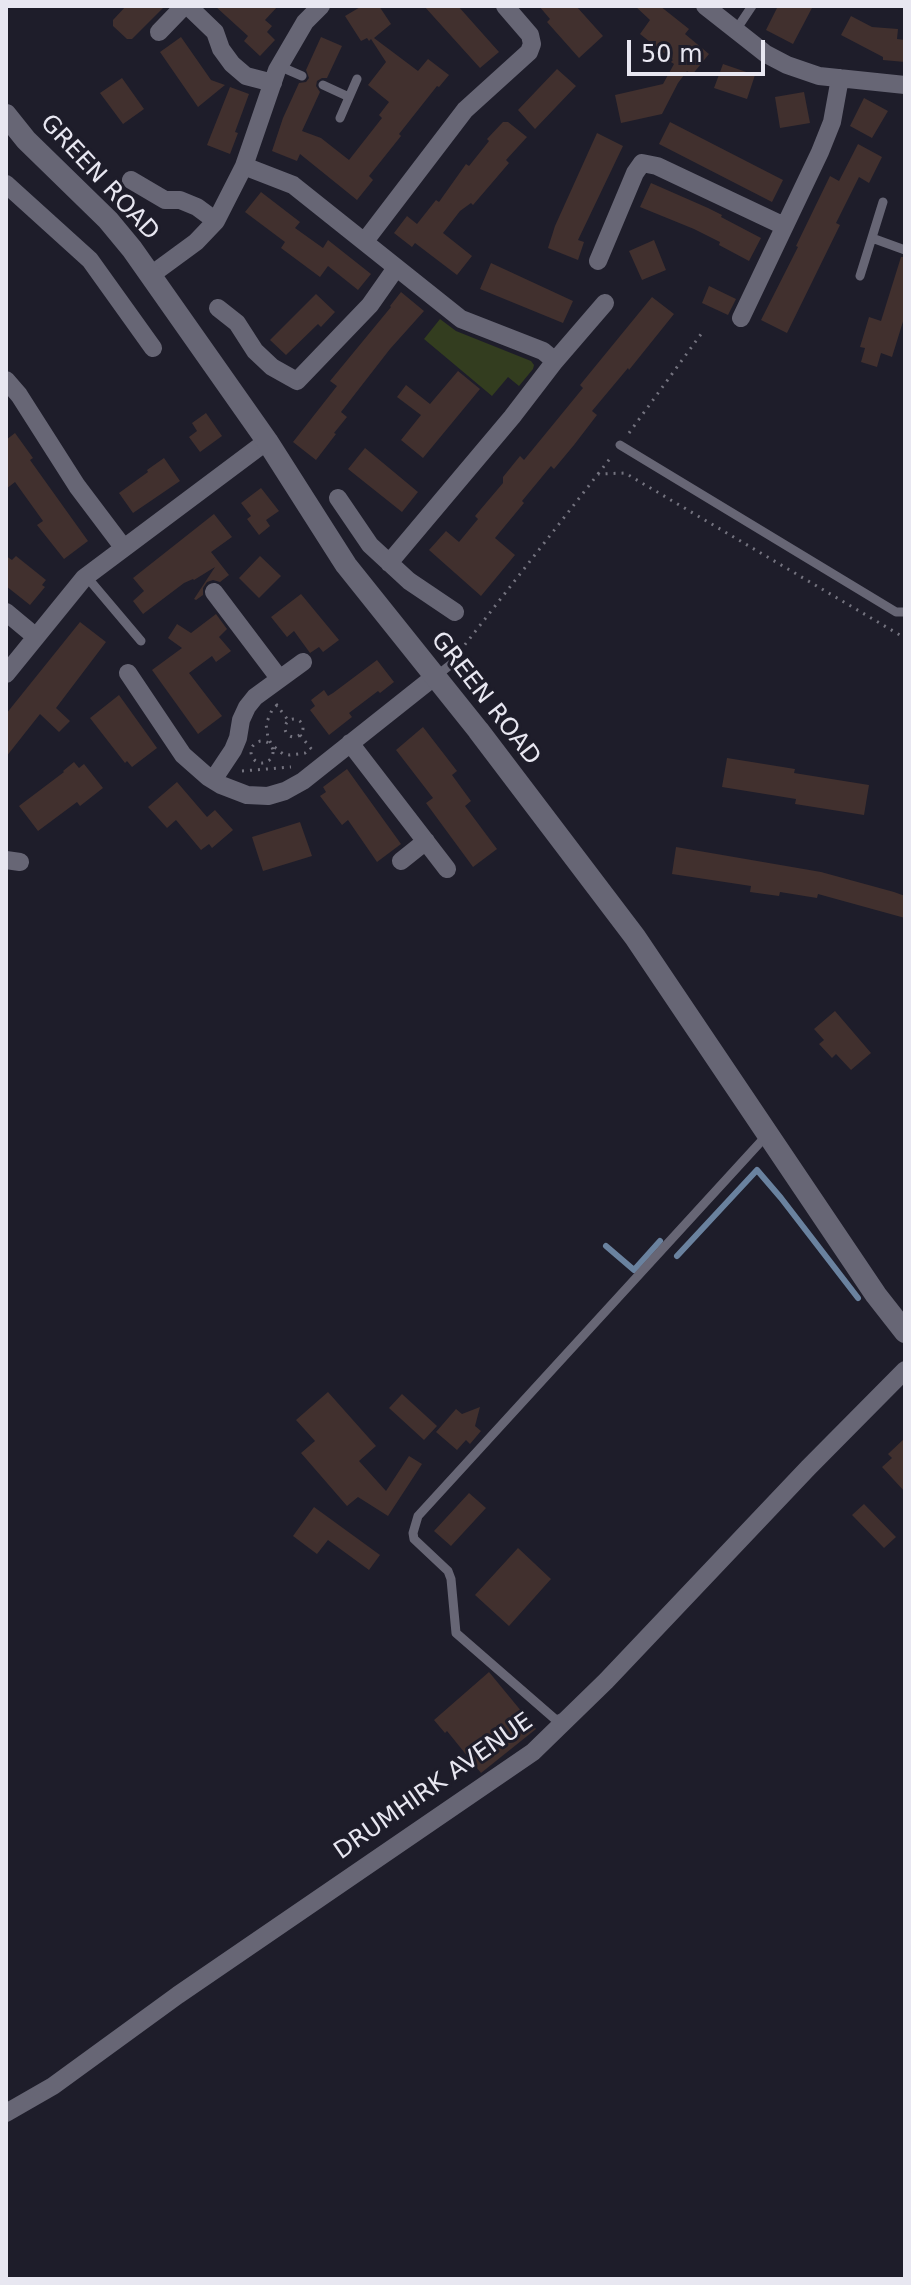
<!DOCTYPE html>
<html>
<head>
<meta charset="utf-8">
<style>
	body { margin:0 }
	#map { position:relative; width:911px; height:2285px; overflow:hidden; background:#1e1d2a; font-family:"DejaVu Sans",sans-serif }
	canvas { display:block }
	.frame { position:absolute; inset:0; border:8px solid #e8e7f1; pointer-events:none }
	.scale { position:absolute; left:627px; top:40px; width:138px; height:36px; box-sizing:border-box; border:4px solid #e8e7f1; border-top:0; padding-left:10px; font-size:24px; line-height:28px; white-space:nowrap; color:#e8e7f1; -webkit-text-stroke:6px #1e1d2a; paint-order:stroke }
</style>
</head>
<body>
<div id="map">
<canvas width="911" height="2285"></canvas>
<div class="frame"></div>
<div class="scale">50 m</div>
</div>
<script>
const context = document.querySelector('canvas').getContext('2d');
context.lineJoin = 'round';
function paint(path, color) {
  context.fillStyle = color;
  context.fill(path, 'evenodd');
}
function shape(rows) {
  const path = new Path2D();
  for (const r of rows) {
    if (r.length === 3) {
      path.moveTo(r[0] + r[2], r[1]);
      path.arc(r[0], r[1], r[2], 0, 2 * Math.PI);
      continue;
    }
    path.moveTo(r[0], r[1]);
    for (let i = 2; i < r.length; i += 2) path.lineTo(r[i], r[i + 1]);
  }
  return path;
}
function stroke(path, color, width, dash) {
  context.strokeStyle = color;
  context.lineWidth = width;
  context.lineCap = dash ? 'butt' : 'round';
  context.setLineDash(dash || []);
  context.stroke(path);
}
function write(font, color, halo, rows, align = 'center') {
  context.font = font + ' "DejaVu Sans",sans-serif';
  context.lineWidth = 6;
  context.setLineDash([]);
  context.textBaseline = 'middle';
  context.strokeStyle = halo;
  context.fillStyle = color;
  for (const [text, x, y, turn = 0] of rows) {
    context.save();
    context.translate(x, y);
    context.rotate((+turn || 0) * Math.PI / 180);
    context.textAlign = isNaN(turn) ? turn : align;
    if (halo) context.strokeText(text, 0, 0);
    context.fillText(text, 0, 0);
    context.restore();
  }
}
paint(shape([
	[440,319,456,331,531,361,534,365,533,369,519,386,508,377,492,396,424,339]
]), '#333d1f');
stroke(shape([
	[606,1246,634,1270,660,1241],
	[677,1256,757,1170,781,1198,858,1298]
]), '#6a829f', 6);
paint(shape([
	[126,6,165,6,132,39,127,39,113,26,113,20],
	[215,6,278,6,265,20,272,26,267,32,275,40,260,56,244,41,248,36],
	[362,6,379,6,391,24,374,38,418,71,428,59,449,75,439,87,437,86,399,134,401,136,369,176,373,180,357,200,300,154,297,161,272,151,283,118,299,83,306,82,309,78,306,70,321,37,342,46,327,78,322,78,317,81,316,86,320,92,302,131,321,138,349,160,382,118,379,115,389,102,368,85,386,62,371,39,369,41,367,38,361,41,345,16],
	[424,6,458,6,499,52,480,68],
	[539,6,576,6,603,36,579,58,547,22,550,19],
	[635,6,660,6,689,29,685,34,709,54,692,75,687,71,678,83,662,114,621,123,615,95,663,84,674,64,671,62,673,60,640,34,650,20],
	[778,6,813,6,793,44,766,30],
	[851,16,872,27,898,29,897,39,905,40,905,62,883,60,883,57,841,35],
	[181,37,211,80,225,85,198,107,160,52],
	[723,64,755,75,747,99,714,88],
	[557,69,576,86,535,129,518,110],
	[122,78,144,109,123,124,100,93],
	[230,87,249,94,235,132,238,133,230,154,207,145],
	[804,92,810,123,780,128,775,97],
	[864,98,888,111,872,138,850,126],
	[503,122,508,122,527,137,506,160,509,163,473,205,471,203,460,211,443,233,472,256,457,275,415,243,412,247,394,233,407,216,417,224,436,200,439,202,466,164,469,166,489,141,487,139],
	[670,122,783,180,772,202,659,144],
	[597,133,623,146,578,240,584,242,578,260,548,248,555,226],
	[858,144,882,157,869,183,859,177,836,223,840,225,787,333,761,320,798,247,796,246,830,176,839,181],
	[651,183,708,208,722,215,721,217,761,238,749,261,719,245,720,242,694,229,640,207],
	[261,192,300,222,295,228,323,248,328,240,371,274,358,290,328,266,320,277,281,248,285,242,245,212],
	[654,240,666,270,642,280,629,251],
	[901,257,905,257,905,315,892,357,881,353,877,367,861,362,865,348,860,347,869,317,881,321],
	[491,263,573,301,563,323,480,289],
	[709,286,736,299,728,315,702,303],
	[401,292,424,311,390,349,341,412,347,417,334,433,336,434,316,460,293,442,337,386,330,381,391,307,390,306],
	[316,294,335,312,321,327,318,324,286,355,270,340],
	[652,297,674,314,629,370,628,368,592,411,597,415,574,445,554,469,551,466,522,501,524,503,495,538,515,555,481,596,429,550,446,531,459,542,478,519,475,516,503,483,503,477,520,456,524,460,583,388,580,385],
	[458,371,480,389,423,458,401,440,421,415,397,397,406,385,430,404],
	[206,413,222,436,200,452,189,437,197,431,192,423],
	[15,433,33,458,30,460,88,541,64,559,37,525,43,521,15,482,6,489,6,440],
	[365,448,418,492,402,512,348,469],
	[164,458,180,481,133,513,119,493,148,472,147,470],
	[261,488,279,511,266,520,270,526,259,535,247,519,251,516,241,503],
	[214,514,232,537,211,552,229,575,220,582,213,580,207,582,203,588,203,595,196,600,194,599,215,567,194,580,193,579,184,583,143,614,133,601,144,591,133,578],
	[6,556,12,560,16,556,46,580,42,585,45,587,30,605,6,586],
	[260,556,281,576,259,598,239,578],
	[301,594,339,640,323,652,319,647,310,653,294,631,287,637,271,617],
	[216,614,227,629,219,637,231,651,216,662,212,656,189,673,222,716,198,734,152,670,182,648,168,638,177,624,191,633],
	[80,622,106,642,56,708,70,721,59,732,40,714,6,757,6,714],
	[377,660,394,682,380,693,378,691,349,713,352,717,329,735,310,710,315,706,311,700,324,690,328,696,333,693],
	[119,695,157,748,132,767,127,761,125,763,90,718],
	[423,727,457,771,452,775,471,801,465,806,497,849,473,867,426,803,433,798,396,750],
	[727,758,795,769,794,773,869,785,864,815,795,804,796,799,722,787],
	[74,762,79,768,84,764,103,788,80,806,77,802,38,831,19,806,64,772,63,771],
	[347,769,401,844,377,862,348,820,342,825,320,796,326,792,323,787],
	[177,782,207,817,215,810,233,830,212,848,209,844,201,850,176,820,167,828,148,807],
	[300,822,312,856,263,871,252,837],
	[676,847,821,872,894,892,905,896,905,918,818,894,817,898,780,892,779,896,750,892,751,886,672,874],
	[835,1011,871,1053,851,1070,836,1054,832,1058,819,1044,824,1040,814,1029],
	[328,1392,376,1446,359,1461,386,1491,409,1456,422,1464,388,1516,358,1497,347,1506,301,1453,315,1441,296,1420],
	[402,1394,437,1426,424,1440,389,1408],
	[480,1407,475,1426,481,1431,470,1444,466,1440,457,1450,436,1432,456,1409,462,1414],
	[905,1438,905,1492,882,1467,892,1458,888,1454],
	[469,1493,486,1508,451,1546,434,1531],
	[864,1504,896,1537,884,1548,852,1515],
	[314,1507,380,1555,369,1570,328,1540,317,1554,293,1536],
	[518,1548,551,1579,509,1626,475,1595],
	[489,1672,536,1729,481,1773,447,1731,445,1733,434,1720]
]), '#41302e');
stroke(shape([
	[629,433,704,330],
	[598,474,612,456],
	[460,651,598,474,625,473,905,638],
	[276,704,288,720],
	[277,705,272,710,266,724,268,738,272,745,283,754,290,755,305,753,311,749],
	[294,728,9],
	[300,735,313,751],
	[262,752,11],
	[242,771,291,767]
]), '#74737f', 3, [2, 6]);
stroke(shape([
	[736,30,752,6],
	[279,66,302,76],
	[323,85,349,97],
	[340,118,357,79],
	[872,238,905,250],
	[860,276,883,202],
	[620,445,896,612,905,612],
	[86,576,141,641],
	[435,677,454,662],
	[564,1717,556,1720,456,1633,451,1579,448,1571,414,1539,413,1533,418,1516,766,1136]
]), '#676675', 9);
stroke(shape([
	[188,6,215,32,221,49,232,64,246,76,273,83],
	[705,6,766,54,787,65,819,76,905,85],
	[159,32,184,6],
	[244,166,293,185,461,319,543,351,555,361],
	[131,180,165,200,180,200,197,207,216,221],
	[6,184,90,260,153,348],
	[365,241,465,110,529,52,532,44,530,35,505,6],
	[598,261,635,173,642,163,657,166,784,226],
	[151,275,196,242,216,221,244,166,277,70,305,22,321,6],
	[218,308,237,323,255,351,272,367,297,381,370,305,396,268],
	[741,318,820,152,832,122,840,78],
	[6,380,19,395,77,486,123,547],
	[338,498,370,545,409,581,455,612],
	[389,563,512,417,555,361,605,303],
	[214,592,279,678],
	[6,612,36,637],
	[128,673,183,755,208,777,221,785,247,795,268,796,285,791,303,781,434,677],
	[6,674,84,578,267,441],
	[350,743,447,869],
	[213,780,233,750,238,738,241,720,247,707,255,697,303,662],
	[6,860,20,862],
	[401,861,426,841],
	[6,2113,53,2086,178,1995,533,1752,606,1681,808,1468,905,1370]
]), '#676675', 18);
stroke(shape([
	[6,115,26,140,108,220,132,249,267,441,346,565,478,730,635,937,876,1295,905,1332]
]), '#676675', 22);
write('24px', '#e8e7f1', '#1e1d2a', [
	["GREEN ROAD",99,178,47],
	["GREEN ROAD",485,699,52],
	["DRUMHIRK AVENUE",434,1787,-35]
]);
</script>
</body>
</html>
